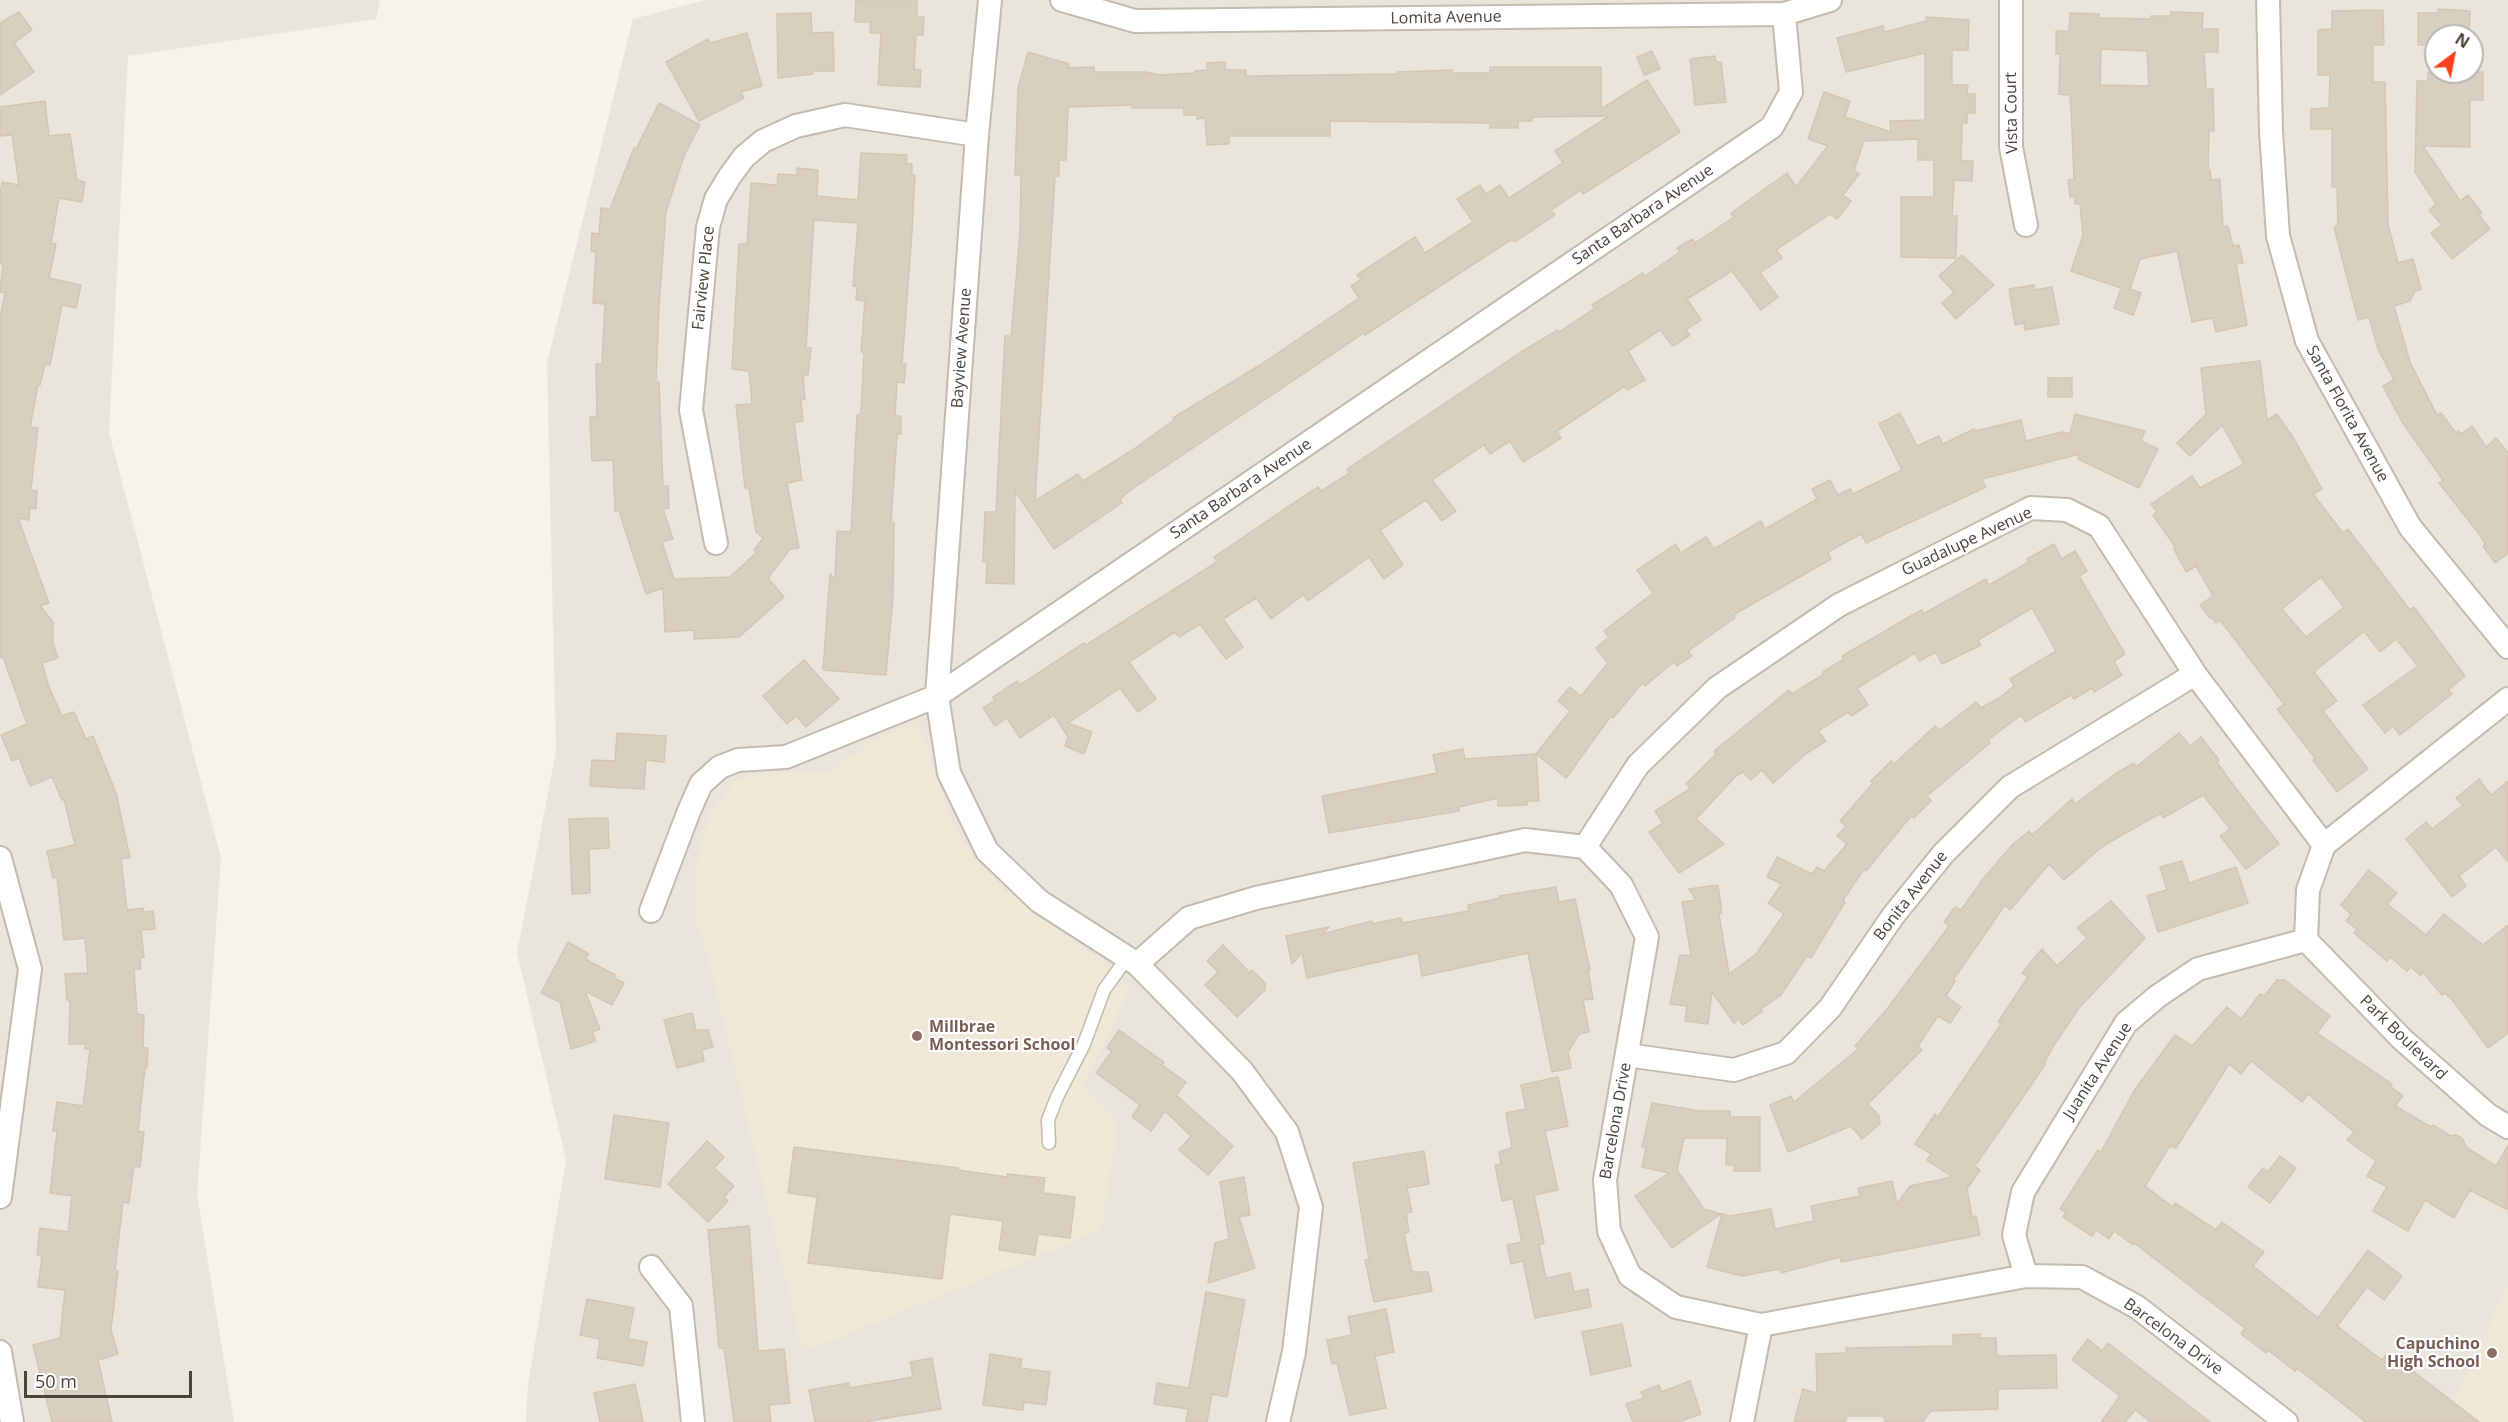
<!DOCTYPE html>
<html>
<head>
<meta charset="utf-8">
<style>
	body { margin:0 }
	#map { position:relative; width:2508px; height:1422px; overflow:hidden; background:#f6f3ec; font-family:"Open Sans",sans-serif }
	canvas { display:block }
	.north { position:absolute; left:2424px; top:24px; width:60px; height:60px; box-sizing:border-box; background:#fff; border:2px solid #b7b4b0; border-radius:50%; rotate:32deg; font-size:16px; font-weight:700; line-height:24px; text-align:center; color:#4b4439 }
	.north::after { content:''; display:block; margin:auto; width:21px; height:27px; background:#fc3f1d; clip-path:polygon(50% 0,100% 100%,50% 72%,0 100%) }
	.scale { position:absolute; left:24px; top:1371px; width:168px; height:27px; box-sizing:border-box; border:3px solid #4b4439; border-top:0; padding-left:8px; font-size:18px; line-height:21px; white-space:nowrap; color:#4b4439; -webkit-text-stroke:4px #fff; paint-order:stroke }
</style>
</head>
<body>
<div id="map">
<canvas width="2508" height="1422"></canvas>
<div class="north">N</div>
<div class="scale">50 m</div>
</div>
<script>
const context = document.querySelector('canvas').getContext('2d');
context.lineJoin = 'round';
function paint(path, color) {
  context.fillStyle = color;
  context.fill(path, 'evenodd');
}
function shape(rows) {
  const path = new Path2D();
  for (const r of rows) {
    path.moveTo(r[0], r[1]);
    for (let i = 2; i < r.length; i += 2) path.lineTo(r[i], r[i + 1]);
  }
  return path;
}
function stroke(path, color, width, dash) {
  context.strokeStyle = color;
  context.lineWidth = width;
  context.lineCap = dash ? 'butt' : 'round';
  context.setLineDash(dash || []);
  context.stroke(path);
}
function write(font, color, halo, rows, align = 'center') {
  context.font = font + ' "Open Sans",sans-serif';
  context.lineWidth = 4.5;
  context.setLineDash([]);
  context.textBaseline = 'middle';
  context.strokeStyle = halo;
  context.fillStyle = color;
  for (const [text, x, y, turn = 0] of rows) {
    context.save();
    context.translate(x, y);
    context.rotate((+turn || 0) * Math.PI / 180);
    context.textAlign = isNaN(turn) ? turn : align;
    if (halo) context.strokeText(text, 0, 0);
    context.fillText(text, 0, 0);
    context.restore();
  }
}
paint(shape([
	[0,0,380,0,376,19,128,56,109,432,221,858,197,1195,234,1422,0,1422],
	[705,0,2508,0,2508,1422,526,1422,528,1384,566,1160,517,953,556,752,547,363,633,19],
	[2436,36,2472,36,2472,72,2436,72]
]), '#eae5da');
paint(shape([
	[917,720,955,830,977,862,1002,888,1093,955,1130,988,1083,1084,1118,1124,1101,1230,803,1352,710,965,696,920,695,876,699,852,711,810,737,780,770,772,828,773,870,744],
	[2508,1285,2508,1422,2444,1422]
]), '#efe8d6');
const building = shape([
	[856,0,917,0,917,17,924,17,923,35,916,35,914,69,921,70,920,87,878,85,881,33,870,33,871,22,855,22,856,0],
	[2438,9,2470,11,2469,36,2436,36,2436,45,2418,45,2418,13,2438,13,2438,9],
	[2383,10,2384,45,2373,45,2373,82,2385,82,2388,224,2398,263,2413,259,2421,289,2415,291,2410,301,2394,306,2410,362,2437,415,2441,413,2456,433,2458,431,2461,434,2472,426,2486,447,2496,438,2508,453,2508,553,2495,563,2483,546,2485,544,2480,535,2439,483,2443,480,2402,422,2383,386,2394,380,2378,349,2369,317,2358,320,2334,227,2338,226,2337,187,2332,187,2332,129,2311,129,2311,109,2329,108,2330,75,2318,75,2318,30,2332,29,2332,11,2383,10],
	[19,12,32,30,14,43,34,72,0,95,0,23,19,12],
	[2171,12,2203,13,2202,29,2218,29,2218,52,2204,52,2206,89,2213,89,2214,131,2209,131,2208,170,2210,170,2211,180,2220,179,2223,227,2228,226,2233,246,2239,245,2243,263,2236,264,2247,325,2216,332,2213,318,2192,322,2177,251,2155,256,2154,253,2153,256,2140,259,2130,289,2141,293,2133,315,2114,308,2121,288,2071,271,2083,235,2080,204,2075,204,2075,196,2070,197,2068,180,2074,179,2071,105,2070,95,2059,94,2060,54,2056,54,2056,31,2069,31,2070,13,2099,14,2099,18,2151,19,2151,16,2171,16,2171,12],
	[2101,49,2147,51,2149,86,2100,85,2101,49],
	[811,13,812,33,833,32,834,71,813,71,813,74,778,78,777,14,811,13],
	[1926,17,1969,20,1968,50,1952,50,1952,85,1968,85,1967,94,1975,94,1975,113,1967,113,1967,123,1962,123,1961,161,1973,161,1972,181,1954,180,1952,216,1957,216,1956,258,1901,257,1901,197,1934,197,1934,160,1918,160,1918,139,1864,141,1854,170,1859,174,1843,195,1851,201,1837,219,1830,214,1776,250,1782,258,1760,273,1778,297,1761,310,1732,271,1687,299,1701,320,1686,330,1690,335,1673,346,1660,330,1628,351,1645,380,1627,390,1625,386,1557,431,1561,438,1523,462,1510,441,1490,454,1484,445,1432,480,1456,511,1442,521,1426,500,1380,530,1403,565,1384,579,1369,557,1308,601,1303,595,1271,619,1256,598,1223,619,1243,647,1226,659,1200,624,1179,637,1175,632,1129,662,1156,699,1138,712,1120,688,1068,723,1092,732,1084,754,1065,746,1068,737,1054,715,1020,738,1007,718,995,726,983,708,995,700,993,697,1017,681,1020,685,1084,643,1086,645,1217,562,1214,557,1286,508,1318,487,1321,491,1350,473,1347,469,1521,352,1558,330,1559,332,1595,308,1592,305,1643,273,1645,276,1680,252,1677,248,1693,239,1695,243,1734,217,1731,213,1787,173,1796,187,1828,146,1808,139,1824,92,1850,101,1845,117,1891,132,1890,121,1925,120,1925,53,1846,72,1837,38,1883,26,1885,32,1926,21,1926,17],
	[747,33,762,86,741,92,744,98,699,121,666,62,708,39,710,43,747,33],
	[1652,51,1660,69,1644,75,1637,57,1652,51],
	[1028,52,1069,64,1068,68,1094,67,1094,72,1145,72,1160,75,1194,73,1195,71,1207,70,1207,63,1225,62,1225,70,1246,70,1246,76,1398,74,1398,72,1452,70,1452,73,1490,73,1490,67,1601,67,1601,109,1647,80,1680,132,1583,194,1581,190,1551,210,1555,215,1515,242,1512,239,1365,335,1364,333,1132,489,1120,499,1122,503,1054,549,1015,491,1014,584,986,583,987,562,983,562,985,512,996,512,1005,336,1011,336,1020,234,1021,175,1015,175,1018,88,1028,52],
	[1132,105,1132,108,1184,108,1184,115,1197,115,1197,119,1205,118,1207,145,1229,144,1229,136,1330,136,1330,121,1490,123,1490,128,1518,128,1518,121,1532,121,1532,117,1609,116,1555,151,1563,163,1509,198,1500,185,1486,194,1480,185,1457,199,1473,222,1425,253,1415,237,1357,275,1361,280,1351,286,1359,298,1260,365,1173,418,1174,420,1134,449,1083,481,1078,474,1035,501,1055,176,1059,176,1059,160,1066,160,1068,107,1132,105],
	[1715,56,1716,62,1721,62,1726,102,1695,105,1690,59,1715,56],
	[2428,72,2483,72,2483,100,2470,100,2470,147,2423,146,2460,201,2468,195,2482,213,2479,215,2490,229,2452,259,2431,233,2442,225,2429,210,2436,204,2415,172,2417,81,2428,81,2428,72],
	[45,101,49,136,70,134,77,180,85,182,82,202,59,198,51,243,56,244,49,278,81,285,76,308,62,305,50,365,45,364,40,385,38,385,30,427,38,428,31,490,37,491,36,509,30,508,29,520,18,518,49,603,40,606,53,622,53,643,58,658,42,663,49,687,62,716,74,712,86,739,93,736,116,793,130,858,121,859,127,910,143,908,143,912,153,911,155,929,141,930,144,957,140,958,141,969,134,969,137,1014,144,1015,143,1048,148,1048,147,1068,145,1068,138,1131,144,1132,140,1167,134,1166,129,1203,123,1202,115,1270,118,1271,111,1330,118,1354,98,1360,112,1422,52,1422,33,1345,60,1338,65,1290,38,1287,42,1256,37,1255,40,1228,68,1232,72,1196,50,1193,57,1131,53,1131,57,1102,83,1106,90,1049,85,1049,86,1044,69,1044,70,1000,67,1000,65,974,88,973,85,938,64,940,57,877,53,878,47,851,75,845,64,799,62,800,52,777,30,786,19,758,12,761,1,735,27,724,3,657,0,658,0,318,5,293,0,292,3,264,0,264,0,195,2,182,19,185,12,135,0,136,0,107,45,101],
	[659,103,700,125,684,156,666,212,659,307,656,382,659,382,663,486,668,486,669,508,663,509,673,539,662,542,674,579,730,577,757,552,754,550,763,538,756,532,749,488,745,488,736,405,752,404,749,371,732,369,739,244,747,244,751,183,777,185,778,174,797,175,797,168,818,170,817,196,858,200,861,153,907,155,906,163,912,164,912,175,915,175,912,232,902,364,906,364,904,383,897,382,895,416,901,416,901,434,897,434,891,523,894,523,893,597,886,675,823,670,830,574,835,579,837,531,851,532,857,415,861,414,864,352,861,352,865,301,856,300,857,287,853,286,858,223,814,220,806,348,811,348,808,375,803,375,805,399,801,400,803,421,794,422,802,480,787,483,799,548,790,549,768,578,784,597,739,637,694,639,694,630,665,632,663,588,646,594,619,511,615,511,613,460,592,461,590,417,597,416,596,364,602,364,605,304,593,303,596,252,591,251,592,233,599,234,601,208,610,209,634,148,636,149,659,103],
	[1962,255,1994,285,1956,319,1942,303,1954,292,1939,276,1962,255],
	[2034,285,2035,290,2052,287,2059,324,2025,330,2024,323,2015,325,2009,289,2034,285],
	[2260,361,2267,420,2277,414,2294,439,2322,489,2313,494,2343,533,2348,529,2410,610,2414,607,2465,676,2448,690,2452,694,2400,735,2393,726,2385,733,2363,705,2418,666,2396,639,2380,652,2364,631,2314,672,2337,701,2323,711,2368,769,2337,792,2313,760,2315,758,2277,709,2284,704,2220,620,2216,623,2212,617,2210,618,2200,605,2213,596,2196,566,2186,572,2174,549,2176,548,2153,515,2157,512,2151,504,2192,476,2200,488,2244,464,2222,425,2190,456,2177,443,2206,414,2201,368,2260,361],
	[2321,577,2344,607,2306,637,2282,609,2321,577],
	[2048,378,2072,378,2072,397,2048,397,2048,378],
	[1900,413,1917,446,1939,436,1943,444,1974,429,1975,431,2021,420,2026,441,2062,432,2070,434,2075,414,2145,431,2141,441,2158,449,2139,488,2078,459,2080,454,1982,479,1986,487,1866,543,1861,534,1828,552,1831,559,1733,615,1735,618,1688,651,1692,656,1677,666,1674,662,1645,686,1642,683,1613,718,1611,716,1566,778,1536,754,1570,711,1558,701,1570,687,1581,696,1608,663,1596,648,1609,637,1604,631,1653,593,1637,570,1676,544,1681,553,1706,537,1714,549,1761,521,1765,529,1817,499,1812,489,1830,480,1838,495,1850,489,1853,494,1902,470,1879,424,1900,413],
	[2054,544,2062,559,2075,551,2087,571,2079,576,2125,654,2114,661,2122,675,2094,692,2092,688,2074,699,2071,695,2025,722,2021,715,1988,740,1990,743,1927,796,1931,801,1914,818,1911,816,1866,871,1864,869,1843,900,1845,902,1811,958,1807,956,1780,996,1761,1009,1763,1011,1743,1025,1739,1019,1734,1023,1712,992,1708,1024,1685,1021,1687,1006,1670,1004,1680,955,1691,956,1682,902,1696,900,1689,889,1718,885,1722,913,1719,914,1729,974,1756,954,1784,914,1768,903,1782,884,1767,877,1777,857,1812,874,1817,867,1824,871,1847,844,1837,836,1846,826,1840,821,1873,783,1871,781,1891,761,1894,764,1935,726,1940,730,1976,702,1981,708,1999,698,2014,686,2010,679,2056,651,2032,608,1978,640,1981,645,1942,664,1936,652,1919,661,1915,653,1857,688,1868,705,1851,716,1848,712,1818,731,1826,741,1807,753,1773,783,1762,770,1751,780,1743,772,1736,776,1696,819,1724,844,1679,873,1649,832,1663,823,1655,811,1691,788,1686,784,1716,754,1714,751,1789,690,1792,694,1824,674,1823,672,1844,659,1842,656,1911,616,1922,610,1923,614,1986,579,1989,585,2029,562,2027,559,2054,544],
	[804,660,839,699,806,727,796,716,787,724,763,696,804,660],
	[617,733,666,736,664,762,646,760,644,789,590,786,592,760,615,761,617,733],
	[2179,733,2190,746,2201,737,2219,760,2217,762,2228,778,2279,844,2246,869,2220,836,2230,829,2203,795,2163,818,2161,813,2103,846,2064,880,2049,864,2010,910,2005,905,1953,980,1955,981,1946,996,1961,1007,1950,1023,1938,1016,1918,1046,1922,1050,1868,1104,1879,1116,1880,1124,1862,1139,1851,1126,1788,1152,1770,1105,1791,1096,1794,1102,1858,1049,1855,1046,1887,1009,1949,926,1944,922,1955,907,1961,910,1983,879,2012,845,2029,831,2032,835,2072,799,2075,804,2115,774,2134,763,2136,767,2179,733],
	[1463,749,1465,759,1536,754,1539,801,1527,801,1527,805,1498,806,1498,798,1459,807,1459,811,1329,833,1322,796,1437,773,1433,755,1463,749],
	[2479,779,2491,795,2508,781,2508,862,2496,847,2459,876,2466,886,2452,897,2406,839,2426,822,2432,829,2463,805,2456,798,2479,779],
	[608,818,609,848,589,849,590,893,572,894,569,819,608,818],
	[2182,861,2189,883,2236,867,2248,903,2158,932,2147,896,2167,890,2160,867,2182,861],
	[2369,870,2397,893,2387,904,2426,935,2444,914,2483,945,2508,925,2508,1033,2488,1048,2454,1002,2445,993,2442,995,2423,972,2421,976,2411,967,2407,971,2390,957,2387,961,2354,933,2357,929,2346,921,2351,914,2341,905,2369,870],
	[1556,887,1559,902,1575,899,1590,970,1588,970,1593,999,1583,1000,1589,1032,1579,1034,1568,1052,1571,1068,1552,1072,1528,953,1422,976,1418,953,1307,978,1302,953,1292,964,1286,936,1329,927,1322,934,1372,921,1372,924,1401,918,1402,923,1469,911,1468,905,1500,898,1499,896,1556,887],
	[2111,901,2145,938,2079,1008,2054,1045,2044,1064,2045,1065,1975,1166,1980,1170,1967,1189,1972,1217,1976,1216,1980,1235,1841,1262,1840,1257,1781,1273,1780,1269,1742,1276,1707,1267,1722,1214,1730,1216,1771,1209,1775,1229,1814,1221,1811,1206,1860,1196,1858,1188,1892,1181,1897,1204,1910,1186,1953,1177,1927,1160,1931,1154,1915,1144,1935,1114,1938,1117,2001,1024,1998,1022,2028,977,2022,973,2042,949,2057,966,2087,938,2077,928,2111,901],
	[568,942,589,954,585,959,615,975,614,978,624,983,612,1005,585,991,600,1029,592,1032,596,1041,571,1049,560,1002,541,993,568,942],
	[1223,945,1250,973,1252,970,1265,983,1265,990,1237,1017,1205,985,1218,972,1207,961,1223,945],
	[2277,980,2285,980,2330,1016,2317,1033,2392,1084,2390,1086,2403,1096,2395,1106,2431,1127,2433,1125,2451,1136,2456,1135,2462,1138,2467,1148,2496,1166,2508,1145,2508,1210,2470,1190,2454,1218,2425,1200,2408,1231,2373,1211,2387,1187,2367,1176,2376,1161,2347,1140,2354,1132,2308,1094,2302,1102,2251,1061,2241,1074,2229,1064,2176,1148,2170,1146,2145,1186,2173,1207,2175,1203,2216,1230,2222,1222,2264,1252,2253,1266,2318,1318,2368,1250,2402,1276,2384,1300,2367,1287,2337,1326,2382,1360,2386,1355,2411,1374,2413,1371,2479,1422,2366,1422,2297,1368,2295,1371,2268,1350,2266,1353,2241,1334,2245,1328,2134,1243,2133,1245,2114,1231,2109,1239,2096,1230,2092,1236,2063,1217,2066,1212,2060,1209,2098,1150,2101,1152,2134,1091,2175,1035,2192,1046,2227,1007,2241,1019,2260,994,2264,996,2277,980],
	[692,1013,696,1030,708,1030,713,1047,702,1050,704,1061,677,1068,664,1020,692,1013],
	[1119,1030,1164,1062,1162,1065,1186,1082,1176,1095,1233,1146,1208,1175,1179,1150,1191,1136,1165,1111,1151,1131,1132,1117,1140,1105,1096,1073,1112,1051,1107,1048,1119,1030],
	[1558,1077,1568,1126,1545,1131,1558,1190,1534,1195,1544,1243,1539,1245,1546,1278,1570,1273,1574,1292,1588,1289,1591,1307,1535,1318,1523,1261,1511,1264,1507,1245,1522,1242,1513,1199,1502,1201,1495,1165,1501,1164,1499,1152,1512,1148,1506,1113,1526,1109,1521,1085,1558,1077],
	[1652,1103,1700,1111,1730,1111,1730,1117,1760,1117,1760,1171,1734,1171,1734,1165,1726,1165,1727,1138,1684,1138,1677,1170,1704,1209,1721,1214,1672,1248,1635,1196,1669,1173,1642,1167,1646,1148,1642,1147,1652,1103],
	[614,1115,669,1123,660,1187,605,1179,614,1115],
	[707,1141,724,1157,714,1168,734,1186,724,1197,728,1201,708,1222,668,1184,707,1141],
	[794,1147,958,1168,958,1170,1007,1177,1007,1174,1045,1178,1043,1193,1075,1197,1070,1238,1038,1234,1035,1255,999,1250,1003,1221,950,1214,942,1279,808,1263,817,1197,788,1193,794,1147],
	[1424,1151,1429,1184,1407,1188,1412,1212,1406,1213,1409,1232,1404,1233,1412,1272,1428,1272,1432,1291,1374,1302,1365,1260,1369,1259,1353,1163,1424,1151],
	[2280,1156,2296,1168,2270,1203,2248,1187,2263,1168,2268,1172,2280,1156],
	[1244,1177,1250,1215,1239,1217,1255,1268,1208,1283,1215,1243,1229,1239,1220,1182,1244,1177],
	[749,1226,758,1351,784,1349,790,1403,769,1405,771,1422,734,1422,724,1348,719,1348,708,1230,749,1226],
	[1206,1292,1245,1300,1227,1397,1212,1394,1207,1422,1186,1422,1188,1409,1154,1404,1157,1383,1189,1388,1206,1292],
	[587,1299,634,1308,628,1339,647,1342,643,1366,597,1358,600,1339,580,1335,587,1299],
	[1386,1309,1394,1352,1375,1356,1386,1408,1350,1415,1337,1363,1332,1364,1327,1340,1352,1335,1348,1317,1386,1309],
	[1622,1324,1631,1366,1591,1375,1582,1332,1622,1324],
	[1976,1334,1980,1334,1980,1338,1996,1338,1997,1356,2056,1355,2057,1388,1998,1389,1998,1409,1931,1411,1922,1422,1885,1422,1884,1416,1847,1416,1845,1422,1794,1422,1803,1389,1817,1393,1816,1354,1846,1353,1846,1348,1953,1346,1953,1335,1976,1334],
	[2088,1339,2102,1351,2108,1343,2210,1422,2151,1422,2135,1410,2125,1422,2101,1422,2120,1396,2072,1360,2088,1339],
	[990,1354,1022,1359,1020,1368,1050,1372,1046,1405,1024,1402,1023,1410,983,1405,990,1354],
	[932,1358,941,1409,864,1422,815,1422,809,1390,849,1383,849,1388,913,1377,910,1362,932,1358],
	[1690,1381,1701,1414,1678,1422,1633,1422,1626,1404,1644,1398,1641,1392,1659,1385,1661,1392,1690,1381],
	[635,1384,643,1422,600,1422,594,1393,635,1384]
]);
paint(building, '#d8cfc1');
stroke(building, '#d3c7b4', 1.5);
const service = shape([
	[1049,1143,1048,1120,1057,1097,1084,1044,1104,990,1127,958]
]);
const minor = shape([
	[990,0,977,135,937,696,949,773,987,851,1039,901,1137,964,1242,1071,1287,1132,1311,1207,1294,1352,1278,1422],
	[1062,0,1135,21,1784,14,1830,0],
	[2011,0,2011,147,2026,225],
	[2268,0,2271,131,2278,236,2307,341,2410,527,2508,647],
	[716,543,691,410,708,227,716,199,730,176,744,157,763,141,796,126,845,115,977,135],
	[1585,847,1638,765,1717,688,1839,605,2031,508,2067,510,2099,526,2195,674,2324,845],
	[0,858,30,969,0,1197],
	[651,911,689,811,701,784,720,767,738,760,786,757,937,696,1772,127,1791,92,1784,14],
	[2306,940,2402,1039,2488,1115,2508,1127],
	[1137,964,1189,918,1256,898,1525,840,1585,847,1621,885,1647,937,1605,1180,1609,1231,1630,1276,1676,1307,1761,1325,2026,1276,2082,1277,2137,1307,2286,1422],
	[1627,1055,1734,1070,1786,1053,1830,1008,1893,916,1943,854,2010,787,2195,674],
	[651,1267,681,1306,693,1422],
	[2026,1276,2014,1235,2023,1192,2126,1023,2158,996,2198,969,2306,940,2308,890,2324,845,2508,699],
	[0,1352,12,1422],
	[1742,1422,1761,1325]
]);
stroke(service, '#c2bbae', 15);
stroke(minor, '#c2bbae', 26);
stroke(service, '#fff', 12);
stroke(minor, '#fff', 22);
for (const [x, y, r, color] of [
	[917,1036,6,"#8d6e63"],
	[2492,1353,6,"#8d6e63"]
]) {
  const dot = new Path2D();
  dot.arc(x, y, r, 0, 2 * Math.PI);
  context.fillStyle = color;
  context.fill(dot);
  stroke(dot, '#fff', 2);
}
write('16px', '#4b4439', '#fff', [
	["Lomita Avenue",1446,18,-1],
	["Vista Court",2012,113,-91],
	["Santa Barbara Avenue",1643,215,-34],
	["Fairview Place",704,278,-84],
	["Bayview Avenue",962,348,-86],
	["Santa Florita Avenue",2347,414,61],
	["Santa Barbara Avenue",1241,489,-34],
	["Guadalupe Avenue",1967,542,-25],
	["Bonita Avenue",1911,896,-52],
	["Park Boulevard",2403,1038,44],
	["Juanita Avenue",2098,1071,-57],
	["Barcelona Drive",1616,1121,-80],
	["Barcelona Drive",2173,1337,36]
]);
write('bold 16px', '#785e54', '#fff', [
	["Millbrae",929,1027],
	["Montessori School",929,1045],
	["Capuchino",2480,1344,"right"],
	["High School",2480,1362,"right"]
], 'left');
</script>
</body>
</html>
